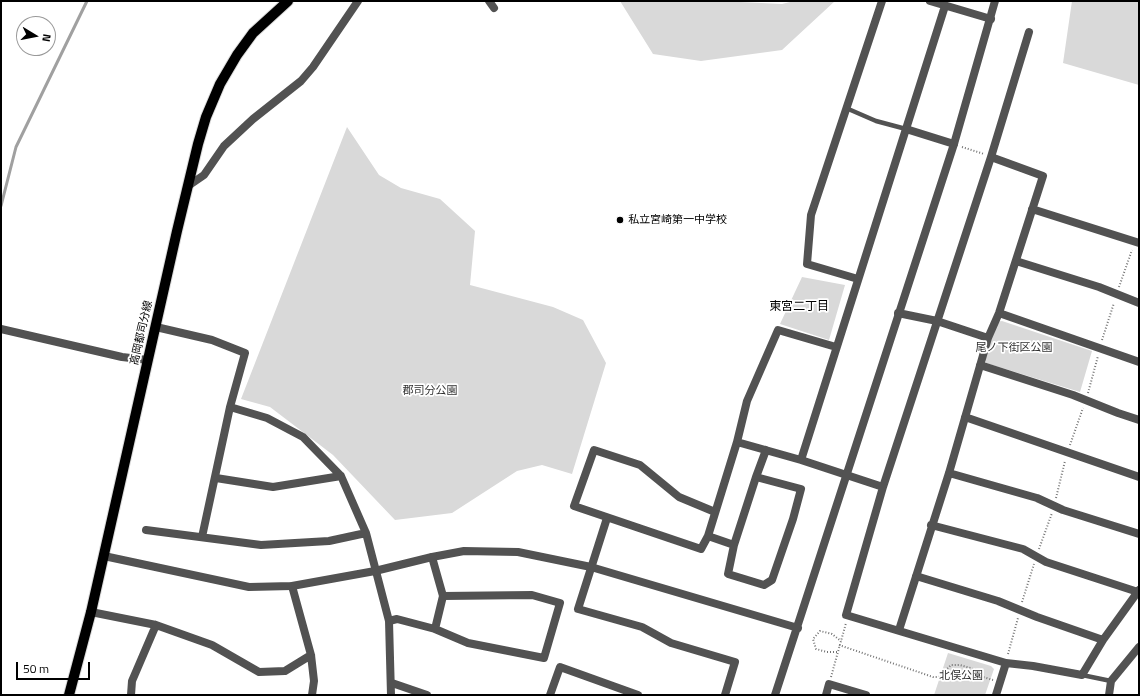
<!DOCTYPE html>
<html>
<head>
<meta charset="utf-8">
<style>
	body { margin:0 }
	#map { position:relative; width:1140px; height:696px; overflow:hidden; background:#fff; font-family:"Titillium Web",sans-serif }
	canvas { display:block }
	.frame { position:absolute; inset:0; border:2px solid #000; pointer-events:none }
	.north { position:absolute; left:16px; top:16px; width:40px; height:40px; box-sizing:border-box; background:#fff; border:1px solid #999; border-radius:50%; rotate:100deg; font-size:11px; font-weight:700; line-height:16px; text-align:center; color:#000 }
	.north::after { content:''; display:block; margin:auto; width:14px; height:18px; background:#000; clip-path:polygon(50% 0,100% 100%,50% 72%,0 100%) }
	.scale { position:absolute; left:16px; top:662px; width:74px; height:18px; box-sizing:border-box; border:2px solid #000; border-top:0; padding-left:5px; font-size:12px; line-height:14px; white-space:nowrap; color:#000; -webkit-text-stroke:3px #fff; paint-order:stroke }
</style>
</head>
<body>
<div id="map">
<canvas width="1140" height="696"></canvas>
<div class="frame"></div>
<div class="north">N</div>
<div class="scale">50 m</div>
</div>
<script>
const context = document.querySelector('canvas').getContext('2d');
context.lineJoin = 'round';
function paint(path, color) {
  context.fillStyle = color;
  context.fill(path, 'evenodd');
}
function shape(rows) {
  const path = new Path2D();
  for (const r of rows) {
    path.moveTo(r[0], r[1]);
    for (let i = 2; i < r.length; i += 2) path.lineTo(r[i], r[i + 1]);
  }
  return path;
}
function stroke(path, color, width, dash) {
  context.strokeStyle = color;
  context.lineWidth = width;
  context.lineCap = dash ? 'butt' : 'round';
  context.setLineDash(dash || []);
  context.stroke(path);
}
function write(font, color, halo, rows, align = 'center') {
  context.font = font + ' "Titillium Web","Noto Sans JP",sans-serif';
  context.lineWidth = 3.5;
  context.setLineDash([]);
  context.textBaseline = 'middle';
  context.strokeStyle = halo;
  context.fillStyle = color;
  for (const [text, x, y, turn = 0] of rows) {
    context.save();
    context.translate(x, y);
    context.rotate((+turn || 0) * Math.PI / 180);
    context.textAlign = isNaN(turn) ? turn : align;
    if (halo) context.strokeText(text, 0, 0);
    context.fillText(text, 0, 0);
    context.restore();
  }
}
paint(shape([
	[620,1,720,1,782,4,794,1,835,1,782,50,701,61,653,54],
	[1072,1,1139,1,1139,85,1063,63],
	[347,127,379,175,401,188,440,199,475,231,470,285,553,307,583,320,606,363,572,474,542,465,517,471,452,513,395,520,333,455,270,407,241,399],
	[802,277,845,285,829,340,780,324],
	[1002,321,1092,351,1080,392,986,363,985,358,996,322],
	[948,653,991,666,994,669,985,695,934,695]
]), '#d9d9d9');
stroke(shape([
	[1,206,16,147,87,1]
]), '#a0a0a0', 3);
const primary = shape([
	[69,695,91,612,177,231,198,144,206,117,220,84,237,55,253,33,288,1]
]);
stroke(primary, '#dbdbdb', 12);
stroke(shape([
	[962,147,984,154],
	[1119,287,1132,250],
	[1102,340,1114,303],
	[1088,393,1098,356],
	[1070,445,1083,408],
	[1056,498,1065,461],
	[1039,549,1052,513],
	[1022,602,1034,564],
	[839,645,933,677,939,677,951,665,960,665,977,670,981,673,983,677,993,680],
	[837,652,827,652,816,649,813,639,820,631,832,634,841,641],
	[1008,654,1018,618],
	[831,677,846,623]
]), '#747474', 2, [1, 2]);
stroke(shape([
	[846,108,876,121,906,129],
	[1082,675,1111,681]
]), '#525252', 4.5);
stroke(shape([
	[489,1,494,8],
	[930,1,991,19],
	[1029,32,991,157,883,487,846,615,1006,663,1033,666,1082,675,1103,640,1139,590],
	[906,129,954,144],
	[188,186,204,175,224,146,253,119,301,81,313,67,358,1],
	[1032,209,1139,243],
	[1016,261,1099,287,1139,303],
	[858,279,807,264,811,215,882,1],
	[898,313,937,321,988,338],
	[999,313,1139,362],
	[156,327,212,340,245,353,230,407,202,537],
	[1,329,122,357,148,360],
	[980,365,1073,395,1118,413,1139,420],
	[230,407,267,418,303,437,341,476,366,533,389,621,391,695],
	[965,417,1139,477],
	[737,442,801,460,883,487],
	[801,460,945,6],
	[949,473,1037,498,1063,510,1139,534],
	[756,477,801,489,793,519,772,580,764,585,728,574,734,545,756,477,766,450],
	[216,478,273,487,341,476],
	[715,512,679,497,640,465,594,450,574,506,701,549,708,536,737,442,747,401,778,330,836,347],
	[607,518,578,609,642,627,671,643,735,662,725,695],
	[931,525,1023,549,1046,562,1138,592],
	[146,530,261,545,329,541,366,533],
	[708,536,734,545],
	[432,557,443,596,435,629],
	[916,576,998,601,1037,617,1103,640],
	[292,586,311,655,314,681,312,695],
	[91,612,156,625,212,645,259,672,285,671,311,655],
	[389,621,397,619,435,629,468,643,544,658,560,603,532,595,443,596],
	[899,630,949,473,988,338,999,313,1043,176,991,157],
	[392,683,427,695],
	[131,695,132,681,156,625],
	[550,695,560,667,638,695],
	[826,695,829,684,866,695],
	[996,695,1006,663],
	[1109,695,1111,681,1139,647]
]), '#525252', 8);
stroke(shape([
	[104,556,249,587,292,586,375,571,432,557,464,551,518,552,591,567,798,628],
	[775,695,954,144,995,1]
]), '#525252', 8);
stroke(primary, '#000', 10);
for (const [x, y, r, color] of [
	[620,220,4,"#000"]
]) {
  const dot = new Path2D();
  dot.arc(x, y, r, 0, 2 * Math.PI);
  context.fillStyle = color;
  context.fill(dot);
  stroke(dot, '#fff', 1.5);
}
write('11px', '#000', '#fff', [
	["私立宮崎第一中学校",628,220]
], 'left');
write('11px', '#000', '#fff', [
	["高岡都司分線",142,333,-77]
]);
write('11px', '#303030', '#fff', [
	["尾ノ下街区公園",1014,348],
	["郡司分公園",430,391],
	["北俣公園",961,676]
]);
write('12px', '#000', '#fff', [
	["東宮二丁目",799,307]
]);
</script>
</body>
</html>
